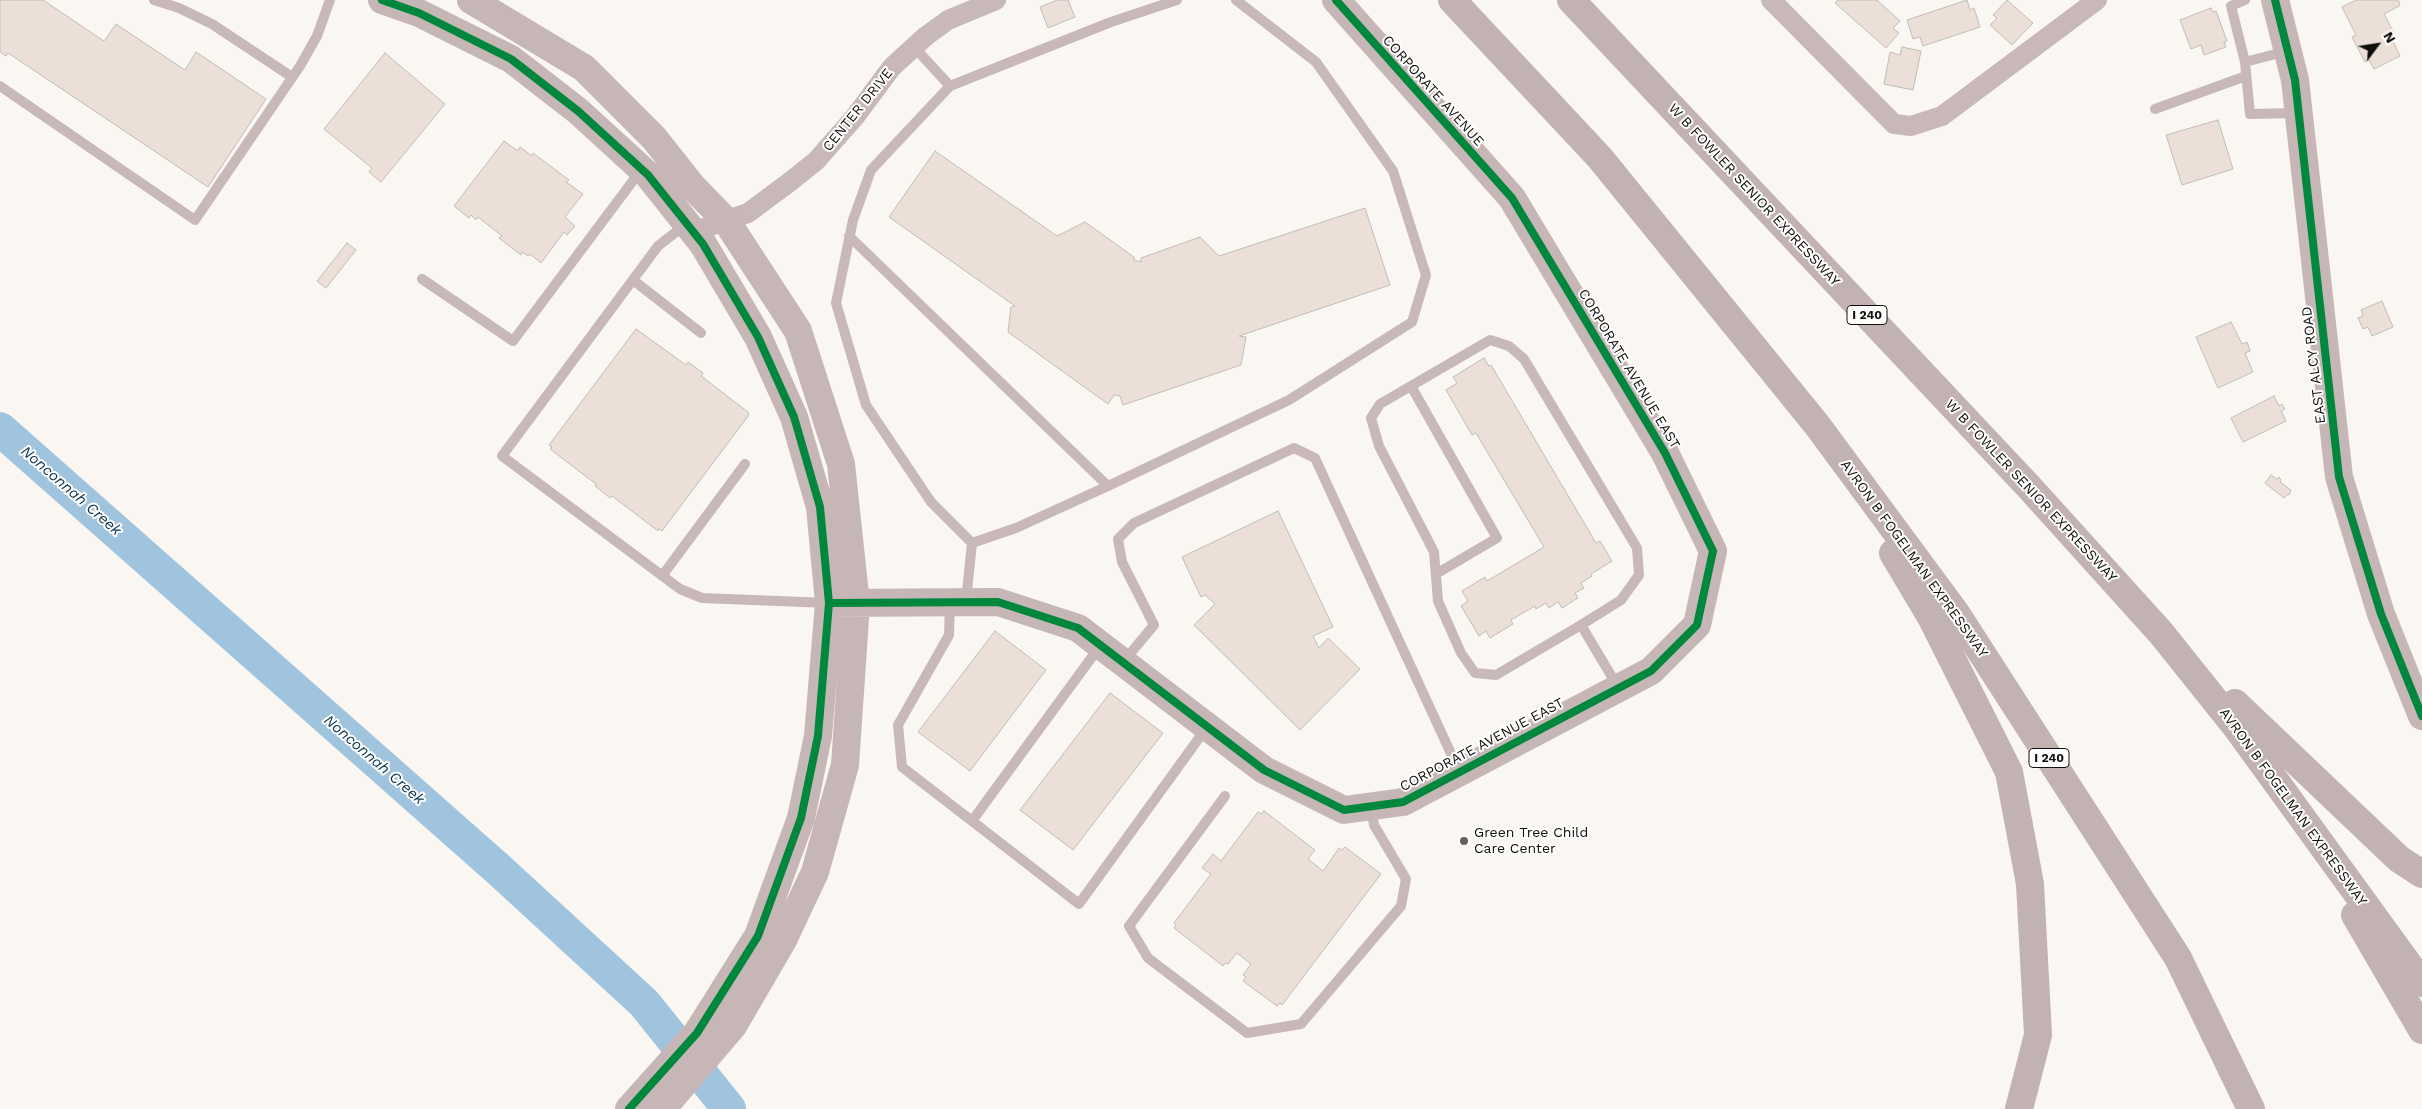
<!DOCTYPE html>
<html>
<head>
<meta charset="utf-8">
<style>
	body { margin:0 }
	#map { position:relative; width:2422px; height:1109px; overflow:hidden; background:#faf7f2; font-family:"Work Sans",sans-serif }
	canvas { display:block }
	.north { position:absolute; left:2352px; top:20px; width:50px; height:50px; -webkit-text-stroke:4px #fff; paint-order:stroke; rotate:59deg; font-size:14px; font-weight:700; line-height:20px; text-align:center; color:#120e0a }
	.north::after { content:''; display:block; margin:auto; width:18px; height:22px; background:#120e0a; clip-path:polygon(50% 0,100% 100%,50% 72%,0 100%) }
</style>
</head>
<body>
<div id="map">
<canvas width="2422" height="1109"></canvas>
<div class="north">N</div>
</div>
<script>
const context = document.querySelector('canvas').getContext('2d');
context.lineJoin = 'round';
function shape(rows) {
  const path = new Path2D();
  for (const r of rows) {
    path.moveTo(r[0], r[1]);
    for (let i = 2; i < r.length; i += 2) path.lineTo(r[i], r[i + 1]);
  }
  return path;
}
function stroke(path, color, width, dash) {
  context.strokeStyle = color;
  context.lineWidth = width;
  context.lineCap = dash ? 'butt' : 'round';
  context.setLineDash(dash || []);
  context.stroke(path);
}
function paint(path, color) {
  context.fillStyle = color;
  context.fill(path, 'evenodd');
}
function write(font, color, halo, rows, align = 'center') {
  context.font = font + ' "Work Sans",sans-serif';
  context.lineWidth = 4;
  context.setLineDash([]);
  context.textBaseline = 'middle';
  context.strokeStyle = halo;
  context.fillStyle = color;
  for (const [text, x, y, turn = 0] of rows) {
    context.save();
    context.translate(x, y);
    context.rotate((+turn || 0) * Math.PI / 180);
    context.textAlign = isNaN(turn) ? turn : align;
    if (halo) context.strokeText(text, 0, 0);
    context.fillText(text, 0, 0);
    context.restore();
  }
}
stroke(shape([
	[0,429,497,868,644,1003,729,1109]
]), '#a1c4de', 34);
const building = shape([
	[0,0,43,0,104,41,116,24,185,70,196,52,266,99,208,187,8,53,6,56,0,52,0,0],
	[1057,0,1068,0,1075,17,1048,28,1040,7,1057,0],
	[1838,0,1877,0,1900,21,1893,28,1899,33,1886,48,1835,3,1838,0],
	[1967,0,1970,10,1974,8,1980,27,1923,46,1920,37,1913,39,1907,20,1967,0],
	[2007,0,2033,23,2012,45,1990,25,1997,18,1993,15,2007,0],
	[2356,0,2398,0,2400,3,2399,6,2384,14,2395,35,2391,37,2400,56,2374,69,2369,60,2365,62,2352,37,2356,35,2342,7,2356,0],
	[2211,8,2213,12,2216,11,2227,41,2224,42,2226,47,2204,55,2201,45,2191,49,2180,20,2211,8],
	[1902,47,1921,51,1913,90,1884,84,1890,52,1900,55,1902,47],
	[385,53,445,104,381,182,369,172,372,168,324,129,385,53],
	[2218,120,2233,169,2182,185,2166,135,2218,120],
	[504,141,518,151,520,147,532,156,533,153,569,180,566,182,583,194,565,217,575,226,567,235,564,232,541,263,530,254,528,256,522,252,521,255,499,238,502,236,478,217,476,220,471,215,469,218,454,206,504,141],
	[935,151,1057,236,1085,222,1134,257,1134,260,1141,262,1141,258,1200,237,1219,256,1365,208,1390,285,1239,336,1246,337,1241,365,1123,405,1120,396,1114,395,1108,404,1008,332,1011,307,1015,306,889,217,935,151],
	[347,243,356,250,326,288,317,281,347,243],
	[2382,301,2393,327,2372,336,2368,327,2363,329,2358,318,2363,316,2361,310,2382,301],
	[2231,322,2242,344,2247,342,2250,351,2245,353,2253,372,2218,388,2196,337,2231,322],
	[636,329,686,365,688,362,703,373,701,376,748,412,749,415,662,531,659,528,658,531,612,496,610,498,595,486,596,484,550,449,552,447,549,445,636,329],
	[1484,358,1489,366,1491,365,1596,543,1600,541,1612,561,1591,574,1592,576,1581,583,1584,588,1575,593,1578,598,1562,608,1558,602,1549,608,1546,603,1536,609,1535,606,1511,620,1513,624,1490,638,1486,631,1479,636,1461,606,1468,601,1462,591,1485,577,1487,581,1544,547,1476,433,1472,435,1446,390,1457,383,1453,377,1484,358],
	[2274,396,2279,406,2282,404,2285,409,2281,411,2286,421,2243,442,2231,418,2274,396],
	[2271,475,2277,479,2279,477,2281,480,2280,482,2291,490,2289,495,2288,494,2284,498,2265,483,2271,475],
	[1278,511,1333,627,1313,636,1319,648,1328,638,1360,669,1300,730,1194,625,1215,604,1205,595,1201,597,1182,557,1278,511],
	[995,631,1046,670,970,771,918,732,995,631],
	[1110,693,1163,733,1073,850,1020,810,1110,693],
	[1264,811,1315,850,1308,859,1323,871,1339,848,1342,850,1345,847,1381,874,1282,1005,1280,1003,1277,1006,1243,981,1246,977,1243,975,1251,964,1237,953,1228,964,1225,963,1223,966,1174,928,1176,925,1174,923,1211,874,1202,868,1213,854,1221,861,1258,812,1261,814,1264,811]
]);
paint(building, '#ecdfd7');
stroke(building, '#c0bcb8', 1);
stroke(shape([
	[154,0,179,8,212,24,292,77],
	[2245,0,2231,6,2245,62,2250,114,2298,113],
	[914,47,950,86],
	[2245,62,2287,51],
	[0,86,195,220,300,66,317,36,330,0],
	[2155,109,2246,76],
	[685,225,658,246,502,456,680,589,702,598,828,603],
	[849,236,1108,486],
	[422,279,513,341,641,170],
	[633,280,701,333],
	[1411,386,1497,538,1436,574],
	[972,543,1016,528,1108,486,1289,400,1412,322,1426,275,1393,171,1316,62,1236,0],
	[972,543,931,502,866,405,836,303,853,220,871,170,950,86,1111,22,1177,0],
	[662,576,745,464],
	[966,601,972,543],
	[950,603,949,635,898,725,902,767,972,821,1100,646],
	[1581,625,1496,675,1475,673,1461,653,1438,601,1434,552,1379,446,1371,418,1380,404,1490,340,1509,346,1524,359,1637,548,1639,575,1621,600,1581,625,1618,687],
	[1124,661,1154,625,1122,562,1118,539,1134,523,1294,448,1315,458,1459,771],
	[1225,796,1129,926,1148,958,1247,1033,1301,1024,1401,906,1406,879,1374,825,1371,807],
	[972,821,1079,904,1207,727]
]), '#c9b8b8', 10);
stroke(shape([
	[1771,0,1894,124,1911,126,1942,116,2097,0],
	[693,232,748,213,791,181,816,161,854,118,892,67,926,36,948,20,996,0]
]), '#c9b8b8', 20);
stroke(shape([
	[382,0,419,13,511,59,578,111,648,175,703,244,758,337,794,417,820,507,829,603,818,736,801,818,758,936,697,1033,629,1109],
	[471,0,584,68,654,138,692,186,727,222,798,331,841,464,856,604,845,765,815,872,783,940,733,1026,662,1109],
	[2275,0,2295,80,2339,477,2381,614,2422,716],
	[829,603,998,602,1078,628,1264,770,1344,810,1403,802,1651,671,1697,625,1713,551,1665,453,1512,198,1336,0]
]), '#c7b6b6', 28);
stroke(shape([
	[1452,0,1600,158,1817,425,1956,613,2178,958,2251,1109],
	[1571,0,2029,487,2161,633,2237,728,2422,983],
	[1893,553,1931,617,2009,772,2030,884,2038,1035,2019,1109],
	[2235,703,2399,859,2422,874],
	[2355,915,2422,1030]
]), '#c3b2b2', 28);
stroke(shape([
	[382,0,419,13,511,59,578,111,648,175,703,244,758,337,794,417,820,507,829,603,818,736,801,818,758,936,697,1033,629,1109],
	[2275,0,2295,80,2339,477,2381,614,2422,716],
	[829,603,998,602,1078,628,1264,770,1344,810,1403,802,1651,671,1697,625,1713,551,1665,453,1512,198,1336,0]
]), '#00873e', 8);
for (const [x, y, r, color] of [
	[1464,841,5,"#63605b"]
]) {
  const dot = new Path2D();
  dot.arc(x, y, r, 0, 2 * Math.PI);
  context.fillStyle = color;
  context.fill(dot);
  stroke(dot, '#fff', 2);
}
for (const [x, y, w] of [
	[1867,315,40],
	[2049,758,40]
]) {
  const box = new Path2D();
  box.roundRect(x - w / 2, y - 9.5, w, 19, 4);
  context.fillStyle = '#fff';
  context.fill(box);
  stroke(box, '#120e0a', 1);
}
write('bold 12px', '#120e0a', null, [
	["I 240",1867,315],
	["I 240",2049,758]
]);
write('14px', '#120e0a', '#fff', [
	["CORPORATE AVENUE",1433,91,48],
	["CENTER DRIVE",858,110,-51],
	["W B FOWLER SENIOR EXPRESSWAY",1754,195,47],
	["EAST ALCY ROAD",2314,365,-97],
	["CORPORATE AVENUE EAST",1629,369,59],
	["W B FOWLER SENIOR EXPRESSWAY",2031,491,47],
	["AVRON B FOGELMAN EXPRESSWAY",1914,559,54],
	["CORPORATE AVENUE EAST",1482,745,-28],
	["AVRON B FOGELMAN EXPRESSWAY",2293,807,54]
]);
write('14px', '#120e0a', '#fff', [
	["Green Tree Child",1474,833],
	["Care Center",1474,849]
], 'left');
write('italic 15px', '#07314c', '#fff', [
	["Nonconnah Creek",71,491,41],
	["Nonconnah Creek",374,760,41]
]);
</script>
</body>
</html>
